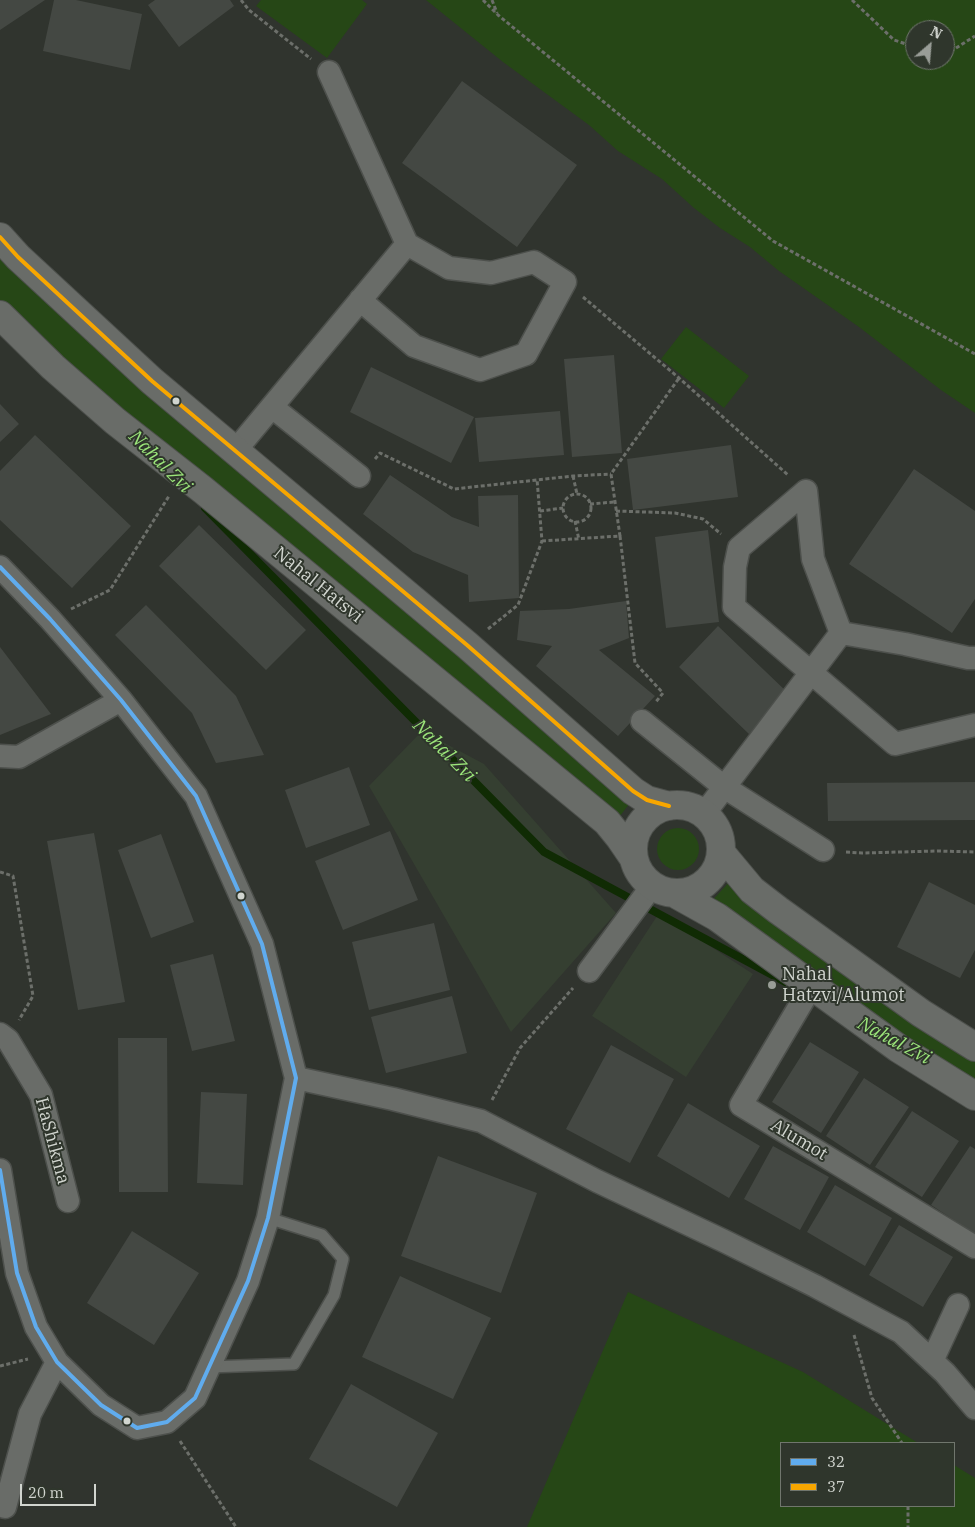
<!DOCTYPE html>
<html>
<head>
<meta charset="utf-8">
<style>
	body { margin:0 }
	#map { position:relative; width:975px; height:1527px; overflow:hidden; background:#30342e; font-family:"IBM Plex Serif",serif }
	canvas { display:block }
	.legend { position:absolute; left:780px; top:1442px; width:175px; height:65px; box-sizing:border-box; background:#2f362c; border:1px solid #70766d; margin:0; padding:6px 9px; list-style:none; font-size:15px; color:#d1d5cf }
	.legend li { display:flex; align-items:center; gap:10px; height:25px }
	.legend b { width:25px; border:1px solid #70766d }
	.north { position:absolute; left:905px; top:20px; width:50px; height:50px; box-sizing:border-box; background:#2f362c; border:1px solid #70766d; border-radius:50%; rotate:27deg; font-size:14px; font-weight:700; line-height:20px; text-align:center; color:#d1d5cf }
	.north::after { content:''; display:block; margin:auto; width:18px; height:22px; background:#999d97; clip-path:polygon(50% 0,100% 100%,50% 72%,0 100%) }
	.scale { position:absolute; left:20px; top:1484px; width:76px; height:22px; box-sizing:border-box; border:2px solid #d1d5cf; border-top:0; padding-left:6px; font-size:15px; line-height:18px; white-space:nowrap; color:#d1d5cf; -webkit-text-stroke:4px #2f362c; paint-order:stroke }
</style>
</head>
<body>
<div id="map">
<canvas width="975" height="1527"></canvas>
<ul class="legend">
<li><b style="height:6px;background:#60acee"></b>32</li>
<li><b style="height:6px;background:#f7a600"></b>37</li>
</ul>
<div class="north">N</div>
<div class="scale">20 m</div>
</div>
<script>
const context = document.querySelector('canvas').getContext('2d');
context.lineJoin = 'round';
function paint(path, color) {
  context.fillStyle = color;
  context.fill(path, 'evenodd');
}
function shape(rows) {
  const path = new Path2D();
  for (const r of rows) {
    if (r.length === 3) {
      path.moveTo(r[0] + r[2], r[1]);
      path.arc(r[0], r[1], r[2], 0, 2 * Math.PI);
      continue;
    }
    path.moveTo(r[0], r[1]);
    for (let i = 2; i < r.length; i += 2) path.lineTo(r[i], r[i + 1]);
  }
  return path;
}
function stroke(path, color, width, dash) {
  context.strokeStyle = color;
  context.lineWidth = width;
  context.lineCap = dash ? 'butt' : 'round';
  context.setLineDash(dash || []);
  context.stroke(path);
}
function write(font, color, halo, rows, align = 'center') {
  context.font = font + ' "IBM Plex Serif",serif';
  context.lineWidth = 4;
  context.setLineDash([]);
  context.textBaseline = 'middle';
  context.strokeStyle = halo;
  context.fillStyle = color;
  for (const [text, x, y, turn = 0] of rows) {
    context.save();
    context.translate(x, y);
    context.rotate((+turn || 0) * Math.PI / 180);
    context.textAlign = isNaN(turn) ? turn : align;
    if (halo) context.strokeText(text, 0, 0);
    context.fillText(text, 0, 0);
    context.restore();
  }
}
paint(shape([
	[422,731,484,764,616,913,511,1032,369,786],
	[659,913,753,974,686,1077,592,1016]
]), '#353f31');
paint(shape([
	[261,0,362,0,367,4,327,58,256,6],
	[426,0,975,0,975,413,941,390,859,327,779,271,750,247,720,228,694,208,662,179,618,151,589,125,503,62],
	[915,30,945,30,945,60,915,60],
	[0,245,633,799,613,825,0,308],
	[686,327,749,376,724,408,661,359],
	[678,849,21],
	[732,879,975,1054,975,1090,709,904],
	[628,1292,803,1372,918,1443,781,1443,781,1506,954,1506,954,1465,975,1478,975,1527,527,1527]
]), '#264716');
stroke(shape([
	[205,508,544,852,789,984]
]), '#102b04', 8);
paint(shape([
	[0,0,45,0,0,30],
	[54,0,76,0,142,14,130,70,43,51],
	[155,0,230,0,234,6,179,47,148,5],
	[462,81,577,165,517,247,402,163],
	[614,355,622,453,572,457,564,359],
	[371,367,474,417,451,463,350,412],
	[0,404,19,424,0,442],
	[560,411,564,455,479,462,475,418],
	[35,435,131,526,72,588,0,520,0,471],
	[731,445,738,497,633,510,627,459],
	[914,469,975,511,975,599,952,633,849,564],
	[390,475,452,517,479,527,478,496,518,495,519,598,469,602,468,575,413,552,363,514],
	[199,525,306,630,266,670,159,566],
	[708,530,719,622,666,628,655,537],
	[626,601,629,638,599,650,655,696,618,736,536,666,552,646,517,640,520,611,569,609],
	[146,605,236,696,264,755,216,763,192,713,115,635],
	[718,626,788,693,749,734,679,667],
	[0,647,51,714,0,735],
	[349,767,370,825,306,848,285,790],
	[975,782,975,820,828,821,827,783],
	[390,831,418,900,343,930,315,861],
	[94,833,125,1002,78,1010,47,841],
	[161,834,194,922,151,938,118,850],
	[929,882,975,905,975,950,960,978,897,947],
	[434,923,450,990,369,1010,352,942],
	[213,954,235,1041,192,1051,170,965],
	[452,996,467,1053,386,1073,371,1017],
	[118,1038,167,1038,168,1192,119,1192],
	[810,1042,859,1072,821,1133,772,1102],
	[611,1045,674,1079,630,1163,566,1129],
	[864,1078,909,1107,870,1165,826,1136],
	[201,1092,247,1094,243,1185,197,1183],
	[688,1103,760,1146,729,1198,657,1156],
	[912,1111,959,1141,922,1197,875,1167],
	[773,1146,829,1177,800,1230,744,1199],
	[970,1146,975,1149,975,1234,931,1205],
	[438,1156,537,1193,501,1293,401,1256],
	[835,1185,892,1218,865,1266,807,1232],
	[899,1225,953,1257,923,1307,869,1275],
	[132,1231,199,1273,154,1345,87,1303],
	[400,1276,491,1318,453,1399,362,1357],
	[351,1384,438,1433,397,1507,309,1459]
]), '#444843');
const lane = shape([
	[209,1367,294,1364,334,1295,343,1259,322,1235,268,1218]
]);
const street = shape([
	[329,72,407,244,449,268,491,273,534,262,565,282,526,354,480,370,414,346,360,300],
	[272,407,359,476],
	[235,451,407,244],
	[806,491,739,548,735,567,734,607,895,744,975,725],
	[0,567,50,619,121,700,196,796,262,944,296,1078,268,1218,248,1281,195,1398,167,1422,137,1428,101,1405,57,1362,36,1327,17,1273,0,1170],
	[841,633,905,644,968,658,975,658],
	[642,721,724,787,823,850],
	[0,756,19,757,121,700],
	[704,814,841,633,813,559,806,491],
	[589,971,652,886],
	[811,987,741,1105,975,1247],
	[0,1034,8,1040,41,1095,68,1201],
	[296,1078,393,1099,481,1121,597,1181,724,1241,815,1286,901,1332,945,1373,975,1408],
	[932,1361,958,1305],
	[5,1507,30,1414,57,1362]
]);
const secondary = shape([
	[0,237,18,257,152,381,467,645,633,791,647,800,669,806],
	[0,315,53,367,115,421,203,490,607,822,620,838,633,857],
	[677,849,44],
	[722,854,752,890,778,910,921,1013,975,1047],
	[674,893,717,917,898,1048,975,1096]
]);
stroke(lane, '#4d504c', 14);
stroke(street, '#4d504c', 25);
stroke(secondary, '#4d504c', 30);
stroke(shape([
	[241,0,249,10,311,59],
	[483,0,498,15,773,241,975,354],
	[492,0,497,13],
	[852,0,894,40,915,47],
	[945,55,975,36],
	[583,297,679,378,788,475],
	[375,459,380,453,454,489,573,476,611,474],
	[573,476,577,494],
	[577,508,14],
	[590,504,614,502],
	[540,511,563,508],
	[616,511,675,513,703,519,721,534],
	[575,521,579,540],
	[620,536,635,663,663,693,655,703],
	[542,541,620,536,611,474,679,378],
	[71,609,110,590,169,496],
	[488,629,518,605,542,541,537,479],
	[846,852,862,853,938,851,975,852],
	[0,872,13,876,33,996,19,1020],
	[492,1100,520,1048,573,988],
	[854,1335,872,1398,902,1443],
	[0,1366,28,1359],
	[180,1441,236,1527],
	[908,1506,908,1527]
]), '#6c6f6a', 3, [4, 2.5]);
stroke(lane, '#696c68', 11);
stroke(street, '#696c68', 22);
stroke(secondary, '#696c68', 28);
stroke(shape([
	[0,567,50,619,121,700,196,796,262,944,296,1078,268,1218,248,1281,195,1398,167,1422,137,1428,101,1405,57,1362,36,1327,17,1273,0,1170]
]), '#60acee', 4);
stroke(shape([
	[0,237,18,257,152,381,467,645,633,791,647,800,669,806]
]), '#f7a600', 4);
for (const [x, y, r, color] of [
	[176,401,4.5,"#d1d5cf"],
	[241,896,4.5,"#d1d5cf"],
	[772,985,5,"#999d97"],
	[127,1421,4.5,"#d1d5cf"]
]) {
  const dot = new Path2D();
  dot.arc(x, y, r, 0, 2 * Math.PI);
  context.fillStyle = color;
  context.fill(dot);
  stroke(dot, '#2f362c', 2);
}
write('18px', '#d1d5cf', '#2f362c', [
	["Nahal Hatsvi",318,585,39],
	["Alumot",799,1140,31],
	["HaShikma",52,1141,75]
]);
write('18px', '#d1d5cf', '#2f362c', [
	["Nahal",782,975],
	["Hatzvi/Alumot",782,996]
], 'left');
write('italic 19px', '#9be57a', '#2f362c', [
	["Nahal Zvi",160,462,45],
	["Nahal Zvi",444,751,45],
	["Nahal Zvi",894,1041,28]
]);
</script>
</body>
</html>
